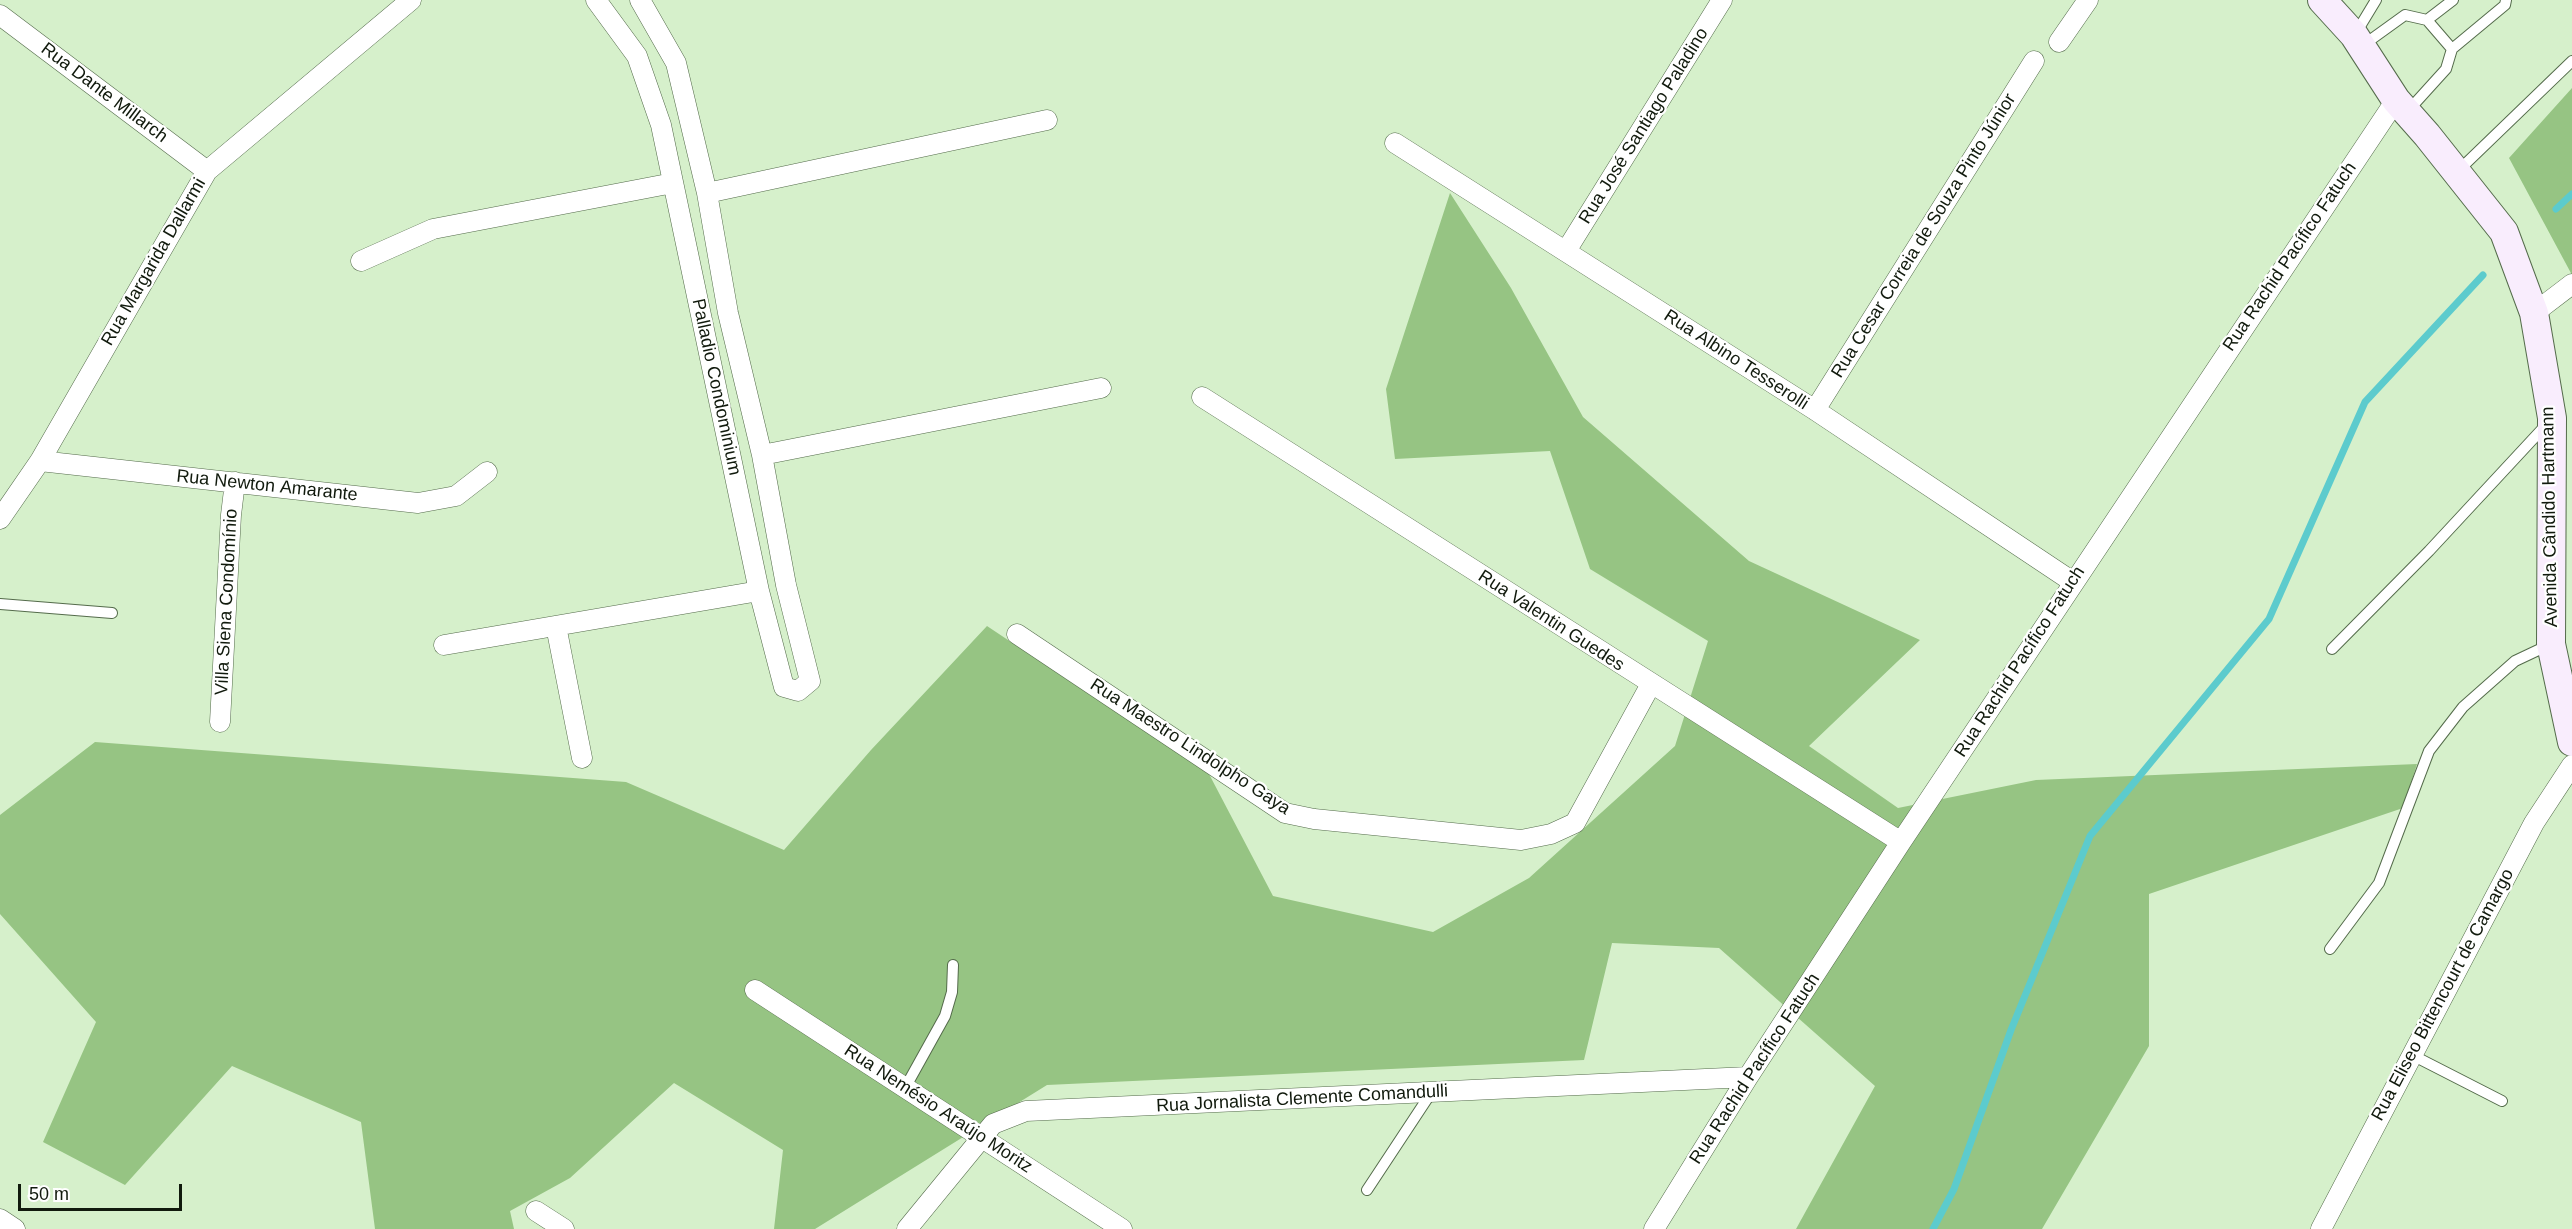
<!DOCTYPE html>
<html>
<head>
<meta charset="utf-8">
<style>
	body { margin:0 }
	#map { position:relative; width:2572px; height:1229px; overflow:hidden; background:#d6f0cb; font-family:Arial,sans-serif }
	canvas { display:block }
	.scale { position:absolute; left:18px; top:1184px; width:164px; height:27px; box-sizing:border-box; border:3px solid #111a0d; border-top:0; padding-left:8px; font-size:18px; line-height:21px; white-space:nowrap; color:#111a0d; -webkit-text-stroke:4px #fff; paint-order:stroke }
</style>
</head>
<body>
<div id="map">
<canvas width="2572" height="1229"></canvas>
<div class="scale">50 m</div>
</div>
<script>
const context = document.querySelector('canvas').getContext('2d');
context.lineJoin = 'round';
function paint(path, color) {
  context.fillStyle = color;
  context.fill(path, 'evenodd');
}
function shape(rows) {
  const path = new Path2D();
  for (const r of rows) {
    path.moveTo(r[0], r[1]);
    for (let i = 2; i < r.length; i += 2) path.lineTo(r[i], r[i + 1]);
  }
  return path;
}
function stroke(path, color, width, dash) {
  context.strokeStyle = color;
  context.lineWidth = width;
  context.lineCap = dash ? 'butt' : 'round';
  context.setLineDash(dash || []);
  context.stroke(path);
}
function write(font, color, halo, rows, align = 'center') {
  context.font = font + ' Arial,sans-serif';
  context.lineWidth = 4.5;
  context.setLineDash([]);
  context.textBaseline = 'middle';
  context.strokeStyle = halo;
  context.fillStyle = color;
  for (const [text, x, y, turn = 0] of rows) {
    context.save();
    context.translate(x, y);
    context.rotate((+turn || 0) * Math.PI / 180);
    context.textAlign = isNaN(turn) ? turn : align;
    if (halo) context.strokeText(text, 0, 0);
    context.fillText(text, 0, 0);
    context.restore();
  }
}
paint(shape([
	[2572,88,2572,275,2509,158],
	[1450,193,1511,288,1583,417,1749,561,1920,640,1809,746,1898,808,2036,780,2417,764,2403,808,2149,894,2149,1046,2042,1229,1796,1229,1875,1086,1719,948,1612,943,1584,1060,1047,1085,815,1229,774,1229,783,1150,674,1083,570,1178,510,1211,514,1229,375,1229,361,1122,232,1066,125,1185,43,1142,96,1022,0,914,0,815,95,742,626,782,784,850,871,750,987,626,1209,774,1273,896,1433,932,1529,878,1675,746,1708,641,1590,569,1550,451,1395,459,1386,389]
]), '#96c483');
stroke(shape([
	[2556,209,2572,194],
	[1933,1229,1954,1189,2011,1030,2090,836,2269,619,2365,402,2483,275]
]), '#5ccbcd', 7);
const service = shape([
	[2427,20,2453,0],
	[2356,33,2376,0],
	[2362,46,2405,15,2427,20,2452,49,2446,69,2407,112],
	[2452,49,2505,5,2506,0],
	[2458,171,2572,61],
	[0,604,112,613],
	[2332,649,2429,551,2546,425],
	[2330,949,2379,883,2429,751,2463,707,2515,661,2551,644],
	[2412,1055,2502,1101],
	[905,1088,945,1016,952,992,953,965],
	[1367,1190,1431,1093]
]);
const minor = shape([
	[596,0,637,56,661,125,759,591,784,687,798,691,810,681,786,585,762,455,728,313,707,193,676,63,640,0],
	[0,15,207,171],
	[2059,42,2088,0],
	[1395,143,1815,410,2073,582],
	[707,193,1047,120],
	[1566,251,1722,0],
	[361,261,433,229,673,183],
	[2534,313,2572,284],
	[1202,397,1901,842],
	[1815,410,2034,61],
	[762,455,1101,388],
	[40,461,418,503,456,496,487,472],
	[0,519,40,461,207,171,411,0],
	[556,626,582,758],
	[1017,634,1285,813,1314,819,1521,840,1551,834,1575,823,1651,684],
	[444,645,759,591],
	[220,722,231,515,235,482],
	[755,990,1122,1229],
	[536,1211,564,1229],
	[0,1219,15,1229],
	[907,1229,993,1124,1026,1111,1748,1077],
	[1654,1229,1748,1077,1901,842,2396,100],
	[2321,1229,2534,823,2572,765]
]);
const secondary = shape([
	[2322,0,2354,35,2396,100,2427,135,2504,232,2534,313,2552,418,2551,644,2572,742]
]);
stroke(service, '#546b4b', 12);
stroke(minor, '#546b4b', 21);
stroke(secondary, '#546b4b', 30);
stroke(service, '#fff', 10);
stroke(minor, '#fff', 20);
stroke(secondary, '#f9edfd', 28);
write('18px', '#111a0d', '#fff', [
	["Rua Dante Millarch",104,93,37],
	["Rua José Santiago Paladino",1644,126,-58],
	["Rua Cesar Correia de Souza Pinto Júnior",1924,236,-58],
	["Rua Rachid Pacífico Fatuch",2290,257,-56],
	["Rua Margarida Dallarmi",154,262,-60],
	["Rua Albino Tesserolli",1736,360,33],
	["Palladio Condominium",716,387,78],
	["Rua Newton Amarante",267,486,6],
	["Avenida Cândido Hartmann",2550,517,-91],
	["Villa Siena Condomínio",227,602,-87],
	["Rua Valentin Guedes",1551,621,33],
	["Rua Rachid Pacífico Fatuch",2020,662,-57],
	["Rua Maestro Lindolpho Gaya",1190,747,33],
	["Rua Eliseo Bittencourt de Camargo",2443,995,-62],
	["Rua Rachid Pacífico Fatuch",1755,1069,-57],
	["Rua Jornalista Clemente Comandulli",1302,1099,-3],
	["Rua Nemésio Araújo Moritz",938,1109,33]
]);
</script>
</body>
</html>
